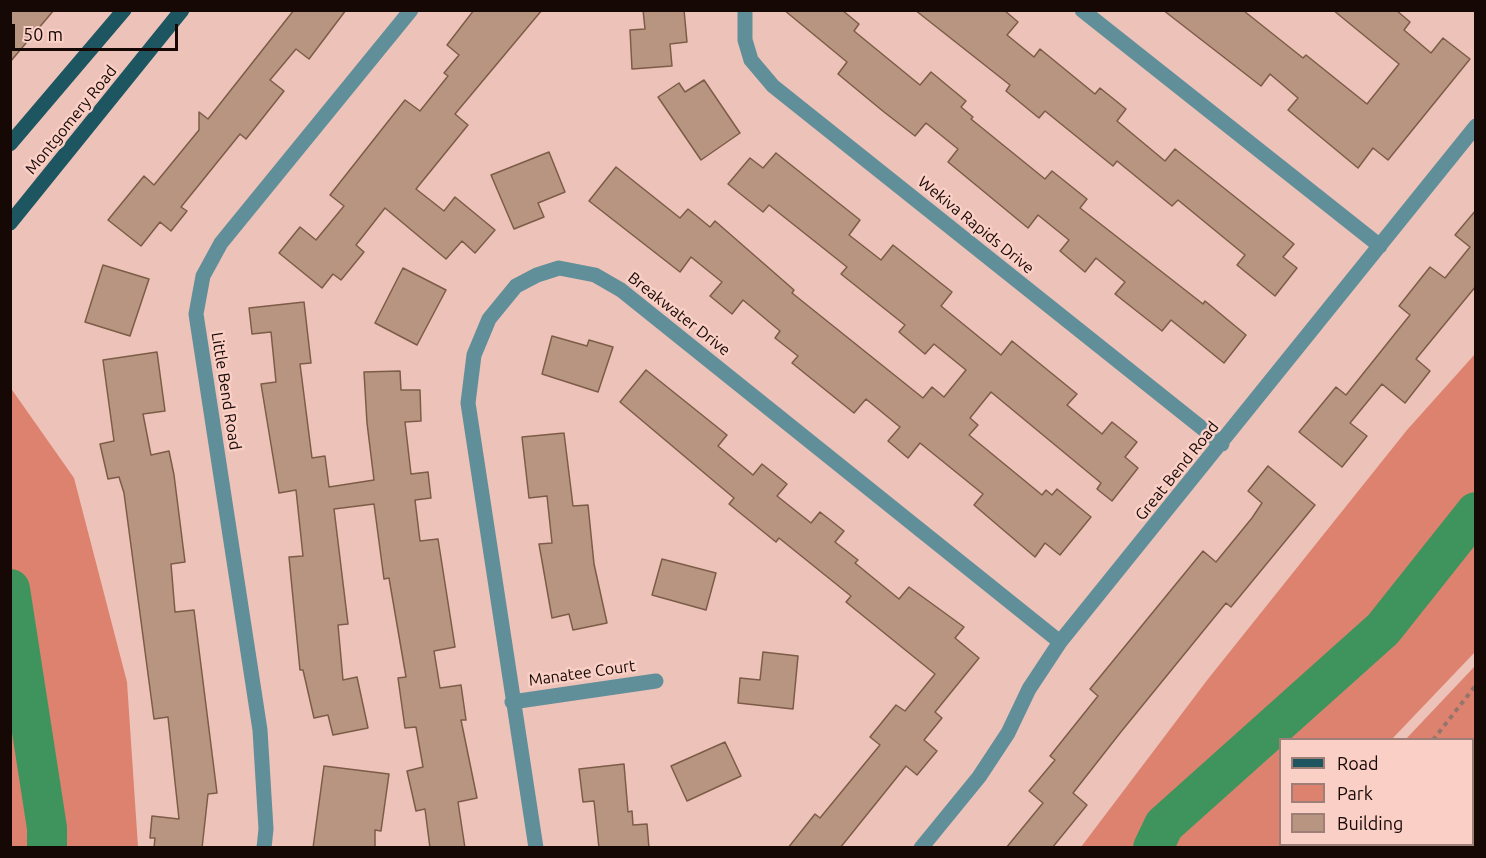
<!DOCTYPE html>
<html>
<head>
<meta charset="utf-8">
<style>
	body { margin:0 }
	#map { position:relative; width:1486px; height:858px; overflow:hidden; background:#edc2b8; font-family:Ubuntu,sans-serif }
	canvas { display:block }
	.frame { position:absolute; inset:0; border:12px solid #150805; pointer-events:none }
	.legend { position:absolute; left:1279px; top:738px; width:195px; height:108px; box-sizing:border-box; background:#facfc5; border:2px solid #9e7f78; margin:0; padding:8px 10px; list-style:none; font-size:18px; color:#150805 }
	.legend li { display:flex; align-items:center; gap:12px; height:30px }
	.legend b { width:30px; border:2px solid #9e7f78 }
	.scale { position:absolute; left:12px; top:24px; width:166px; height:27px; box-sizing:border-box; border:3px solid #150805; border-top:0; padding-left:8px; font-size:18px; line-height:21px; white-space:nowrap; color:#150805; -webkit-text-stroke:4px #facfc5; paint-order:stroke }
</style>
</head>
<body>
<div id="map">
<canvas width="1486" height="858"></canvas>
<div class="frame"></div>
<ul class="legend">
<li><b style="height:8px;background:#1d5560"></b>Road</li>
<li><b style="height:16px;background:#dc826f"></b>Park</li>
<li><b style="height:16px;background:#b89580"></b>Building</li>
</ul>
<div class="scale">50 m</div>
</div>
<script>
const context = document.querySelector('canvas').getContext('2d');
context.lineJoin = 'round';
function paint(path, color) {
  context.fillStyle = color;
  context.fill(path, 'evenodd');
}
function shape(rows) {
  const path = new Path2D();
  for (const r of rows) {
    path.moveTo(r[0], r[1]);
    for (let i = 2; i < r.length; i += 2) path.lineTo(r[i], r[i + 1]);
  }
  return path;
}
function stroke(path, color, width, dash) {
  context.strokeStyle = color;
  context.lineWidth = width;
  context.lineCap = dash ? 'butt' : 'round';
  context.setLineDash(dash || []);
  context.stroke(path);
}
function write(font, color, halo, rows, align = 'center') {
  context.font = font + ' Ubuntu,sans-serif';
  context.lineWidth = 5;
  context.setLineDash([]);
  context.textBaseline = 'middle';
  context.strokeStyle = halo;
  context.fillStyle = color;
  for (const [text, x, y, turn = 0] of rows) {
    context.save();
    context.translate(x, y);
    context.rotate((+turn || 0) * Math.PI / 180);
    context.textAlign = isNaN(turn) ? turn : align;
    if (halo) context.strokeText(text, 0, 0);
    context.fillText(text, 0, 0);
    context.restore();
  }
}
paint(shape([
	[1475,354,1475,652,1392,739,1280,740,1280,844,1315,845,1313,847,1081,847,1208,679,1407,430],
	[10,387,74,478,127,682,138,847,11,847],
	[1475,666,1475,847,1325,847,1327,844,1472,844,1472,740,1406,739]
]), '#dc826f');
stroke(shape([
	[10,589,47,828,47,848],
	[1153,848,1164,825,1383,629,1476,512]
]), '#3f945e', 40);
const building = shape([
	[10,10,54,10,10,62,10,10],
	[294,10,346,10,309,59,296,49,270,80,284,91,246,139,240,134,181,207,187,211,171,231,160,222,141,246,108,220,144,176,154,185,199,130,199,112,208,119,294,10],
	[474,10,542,10,455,114,468,125,416,189,444,211,455,197,495,230,475,253,462,241,446,259,385,208,356,245,364,252,341,280,333,274,322,288,279,253,300,227,316,240,344,206,330,195,405,100,420,111,448,76,444,73,459,55,447,45,474,10],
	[643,10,684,10,687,42,670,44,672,66,632,69,630,30,645,29,643,10],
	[784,10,842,10,859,24,854,31,920,85,931,72,966,101,961,107,973,117,971,119,1045,179,1052,171,1087,199,1080,208,1203,304,1205,301,1246,335,1224,363,1171,320,1162,331,1115,294,1125,282,1096,258,1085,272,1060,251,1069,240,1038,215,1028,228,948,162,958,149,926,123,915,136,884,112,838,74,847,62,784,10],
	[915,10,1004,10,1018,22,1007,35,1034,57,1040,49,1095,94,1100,88,1126,109,1117,121,1165,161,1175,149,1294,244,1283,257,1297,268,1275,296,1237,265,1245,255,1178,200,1172,206,1117,161,1113,166,1045,111,1039,118,1006,91,1010,85,915,10],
	[1163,10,1244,11,1303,58,1306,55,1367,104,1399,64,1333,10,1396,10,1410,22,1404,30,1431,53,1443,38,1470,59,1388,160,1373,148,1358,168,1288,110,1298,98,1270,74,1261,86,1163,10],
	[704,80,740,133,701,160,658,97,679,83,685,92,704,80],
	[549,152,565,192,538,203,544,217,514,229,491,175,549,152],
	[776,153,860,220,849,235,881,260,893,245,952,292,941,306,1001,355,1012,341,1077,394,1067,405,1102,434,1112,422,1137,442,1125,457,1138,468,1112,501,1097,489,1101,483,991,392,970,418,978,425,969,435,1042,495,1046,490,1052,495,1057,489,1091,517,1060,555,1045,543,1035,557,974,505,983,494,946,464,920,443,908,458,888,441,900,427,866,399,854,413,792,363,798,356,775,338,780,331,743,300,732,314,710,296,722,282,691,257,680,272,589,201,616,167,680,218,688,209,710,227,715,221,794,290,792,293,923,398,932,387,944,397,966,370,934,344,925,354,899,332,905,325,841,274,847,267,769,205,763,212,728,184,750,158,763,168,776,153],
	[1476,210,1476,286,1416,359,1430,371,1405,403,1382,384,1350,423,1367,436,1342,467,1299,432,1336,387,1346,395,1410,315,1399,306,1430,267,1445,278,1470,247,1455,235,1476,210],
	[103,265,149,279,130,336,85,322,103,265],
	[403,268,446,290,417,345,375,323,403,268],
	[304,302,311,363,300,364,312,458,325,456,329,487,374,480,367,423,364,372,400,371,401,390,420,390,421,421,405,422,411,474,428,472,431,498,415,500,420,541,438,539,455,647,434,651,440,688,461,685,466,720,461,720,477,798,458,802,465,848,430,848,425,809,416,811,407,771,423,767,416,727,405,728,398,678,406,677,389,578,384,579,374,504,334,509,348,624,338,625,343,680,357,677,368,728,333,735,328,715,314,718,303,670,300,670,289,557,303,556,296,490,279,493,261,384,276,382,271,332,252,334,249,308,304,302],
	[552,336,587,346,589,340,613,347,598,392,542,374,552,336],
	[157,352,165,411,143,414,151,455,169,451,174,475,185,562,171,564,175,612,194,610,217,793,208,794,202,848,154,848,155,838,150,838,152,816,179,819,168,717,154,719,124,493,119,477,108,479,100,444,114,441,103,360,157,352],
	[646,370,727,435,718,446,753,475,762,464,787,484,777,496,811,523,820,512,844,531,835,542,858,560,855,563,899,599,909,587,964,627,955,638,979,658,935,712,942,718,924,740,937,751,917,775,906,766,840,848,788,848,815,814,820,818,880,745,870,737,896,705,905,711,935,674,846,602,851,596,779,538,776,542,729,504,734,498,620,402,646,370],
	[564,433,573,506,588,505,594,564,607,623,573,630,569,614,552,618,539,544,552,543,547,496,529,498,522,437,564,433],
	[1268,466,1315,505,1231,607,1226,603,1120,733,1073,793,1087,805,1052,848,1006,848,1043,803,1029,791,1055,760,1050,756,1098,696,1090,689,1203,551,1216,562,1252,518,1262,503,1248,491,1268,466],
	[662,559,716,573,706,610,652,595,662,559],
	[763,652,798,656,793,709,738,703,740,678,760,680,763,652],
	[725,742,741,776,687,801,671,766,725,742],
	[624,764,628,812,632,811,633,825,647,824,649,848,599,848,594,801,583,802,579,769,624,764],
	[324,766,389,774,381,831,375,830,375,848,313,848,324,766]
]);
paint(building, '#b89580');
stroke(building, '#7c5c48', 1.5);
stroke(shape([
	[1433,740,1476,685],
	[1348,848,1350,844]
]), '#93756e', 4, [4.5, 4.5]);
stroke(shape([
	[745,10,745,40,751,60,773,86,1222,444],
	[1082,10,1380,246],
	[512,702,656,681],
	[264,848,266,829,260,730,196,314,203,276,221,243,411,10],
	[536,848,468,403,474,355,489,319,516,286,537,275,559,268,595,275,621,290,1060,642],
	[921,848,979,777,1008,733,1029,689,1060,642,1476,126]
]), '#608f9a', 15);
stroke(shape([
	[10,144,124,10],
	[10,223,182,10]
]), '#1d5560', 15);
write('16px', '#150805', '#facfc5', [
	["Montgomery Road",71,120,-51],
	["Wekiva Rapids Drive",976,225,39],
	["Breakwater Drive",679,314,38],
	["Little Bend Road",226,391,81],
	["Great Bend Road",1177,471,-51],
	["Manatee Court",582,673,-8]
]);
</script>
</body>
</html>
